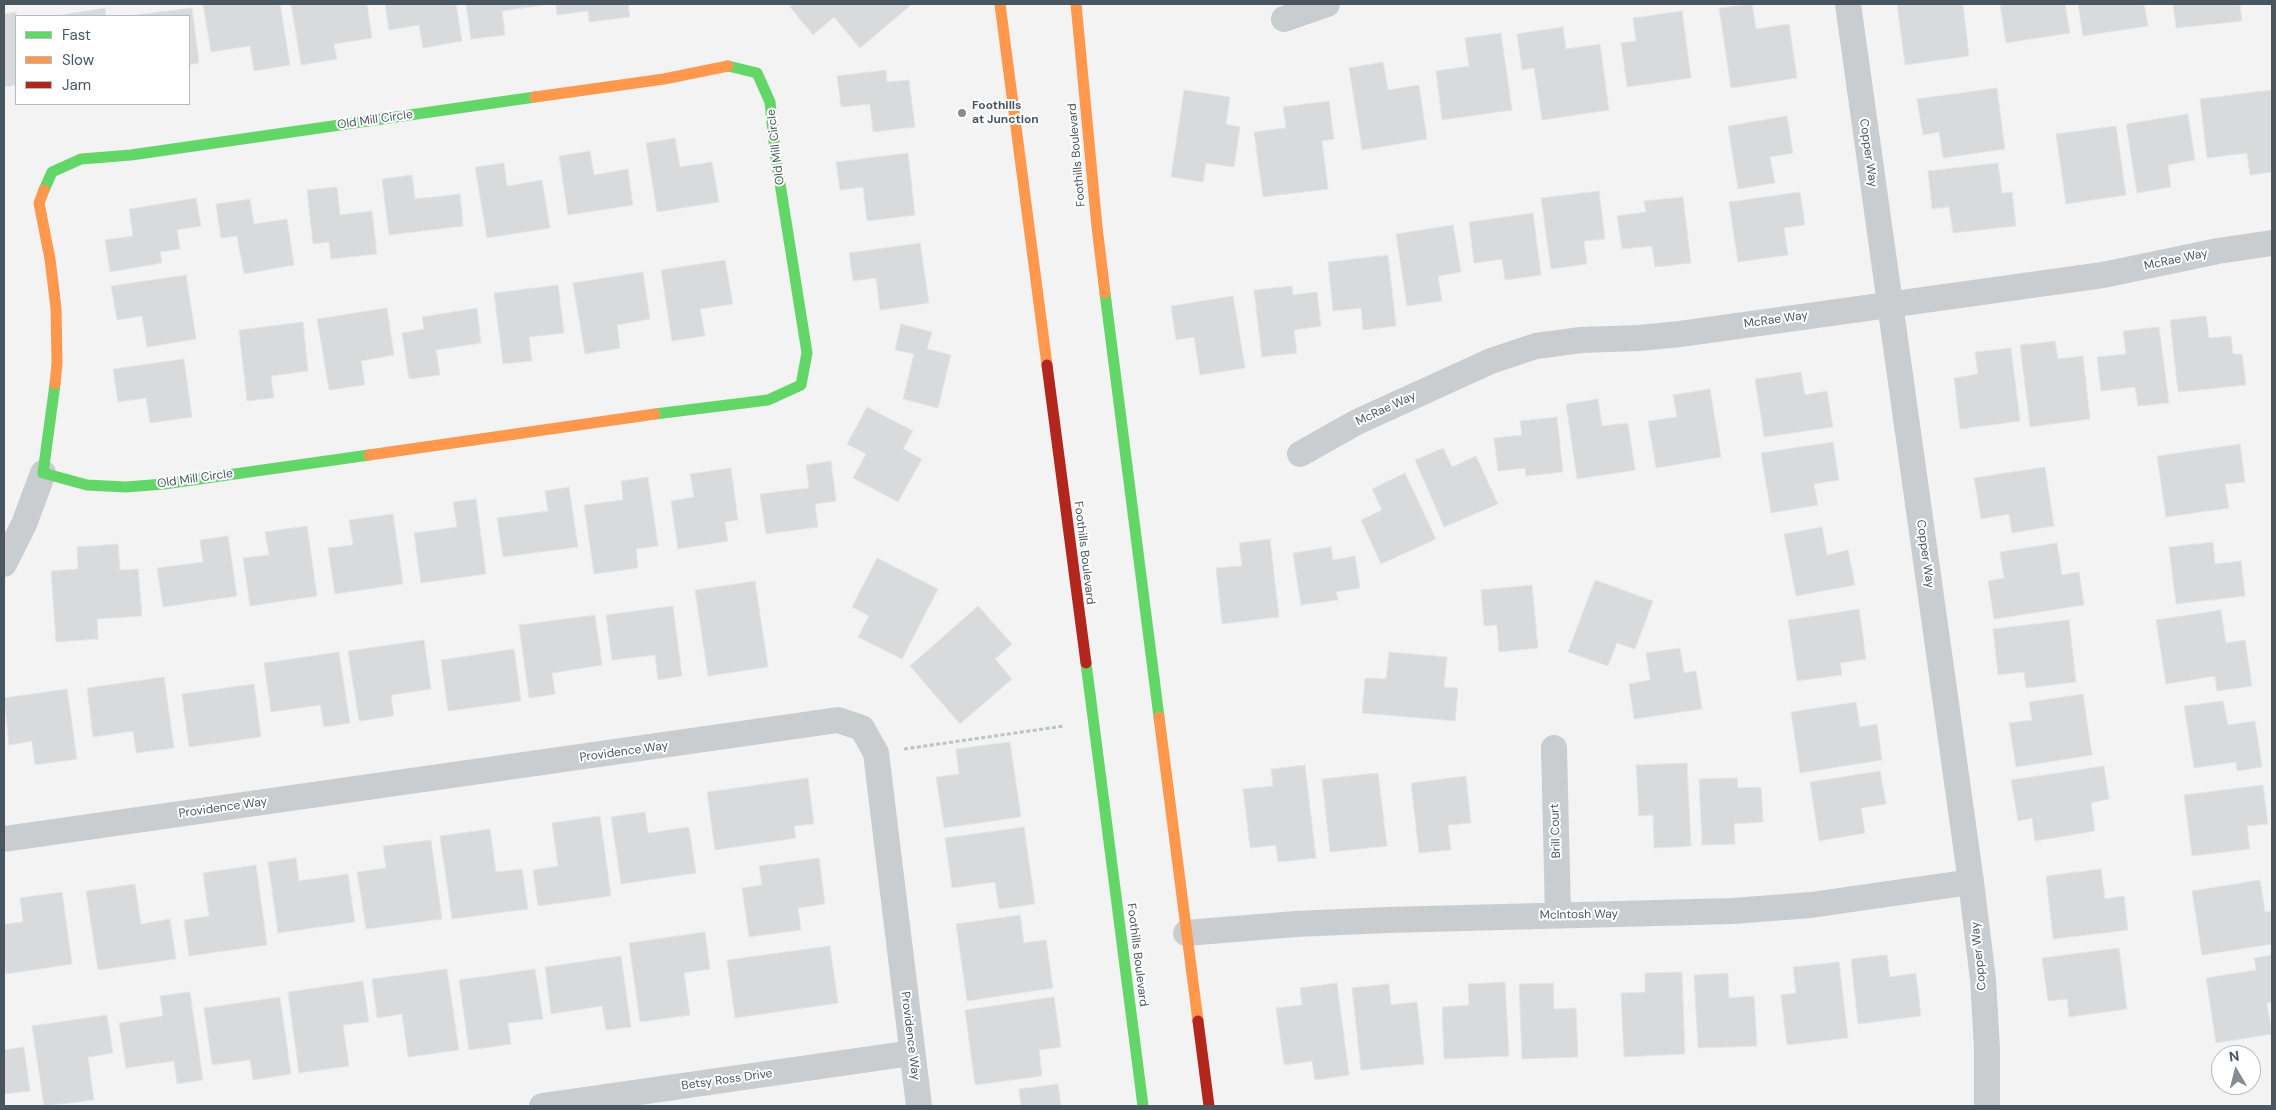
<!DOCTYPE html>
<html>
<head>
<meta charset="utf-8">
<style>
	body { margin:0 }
	#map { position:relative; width:2276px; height:1110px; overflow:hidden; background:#f3f3f3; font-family:"DM Sans",sans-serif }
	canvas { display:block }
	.frame { position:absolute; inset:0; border:5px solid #4a565f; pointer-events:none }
	.legend { position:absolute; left:15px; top:15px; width:175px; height:90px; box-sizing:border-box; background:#fff; border:1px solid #b7bbbf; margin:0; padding:6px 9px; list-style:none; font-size:15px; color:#4a565f }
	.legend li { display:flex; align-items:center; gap:10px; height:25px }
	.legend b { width:25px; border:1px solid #b7bbbf }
	.north { position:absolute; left:2211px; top:1045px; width:50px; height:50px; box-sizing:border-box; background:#fff; border:1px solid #b7bbbf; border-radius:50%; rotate:352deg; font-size:14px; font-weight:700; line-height:20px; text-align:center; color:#4a565f }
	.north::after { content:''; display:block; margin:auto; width:18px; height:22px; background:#858d93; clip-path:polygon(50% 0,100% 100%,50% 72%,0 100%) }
</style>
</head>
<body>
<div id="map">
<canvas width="2276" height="1110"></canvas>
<div class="frame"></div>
<ul class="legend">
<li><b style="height:6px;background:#63d668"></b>Fast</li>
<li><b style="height:6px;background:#ff974d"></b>Slow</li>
<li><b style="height:6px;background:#b3261e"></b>Jam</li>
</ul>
<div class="north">N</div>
</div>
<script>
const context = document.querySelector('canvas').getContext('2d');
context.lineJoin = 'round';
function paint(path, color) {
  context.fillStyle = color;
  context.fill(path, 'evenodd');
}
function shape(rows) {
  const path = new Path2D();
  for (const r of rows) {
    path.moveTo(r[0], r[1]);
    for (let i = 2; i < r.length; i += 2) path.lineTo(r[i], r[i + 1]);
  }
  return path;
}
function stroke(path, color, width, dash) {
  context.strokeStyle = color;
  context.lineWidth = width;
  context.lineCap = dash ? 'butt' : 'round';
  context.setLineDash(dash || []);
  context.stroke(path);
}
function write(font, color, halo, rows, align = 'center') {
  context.font = font + ' "DM Sans",sans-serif';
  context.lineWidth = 4;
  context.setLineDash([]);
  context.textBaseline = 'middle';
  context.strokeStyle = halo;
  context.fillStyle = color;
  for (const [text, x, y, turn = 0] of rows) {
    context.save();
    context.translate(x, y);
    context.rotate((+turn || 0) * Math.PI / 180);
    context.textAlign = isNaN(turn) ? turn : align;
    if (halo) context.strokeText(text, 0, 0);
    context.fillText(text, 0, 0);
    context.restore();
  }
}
const building = shape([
	[203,4,280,4,290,65,254,71,250,46,211,52,203,4],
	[291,4,367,4,372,38,334,44,337,59,301,65,291,4],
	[385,4,456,4,462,41,423,48,419,25,389,30,385,4],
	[466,4,544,4,544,5,502,11,505,35,471,39,466,4],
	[556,4,628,4,630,17,589,22,588,11,557,15,556,4],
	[794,4,912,4,860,48,834,17,813,35,790,7,794,4],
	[1752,4,1756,29,1789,24,1797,78,1731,88,1719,8,1752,4],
	[1897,4,1964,4,1963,4,1969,56,1905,65,1897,4],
	[2000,4,2065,4,2070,33,2006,43,2000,4],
	[2078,4,2144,4,2148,26,2083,36,2078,4],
	[2173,4,2240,4,2242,21,2176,28,2173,4],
	[105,8,106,16,55,16,105,8],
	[192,8,199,63,189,65,189,16,126,16,192,8],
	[1682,11,1691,78,1627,87,1621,43,1636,41,1633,18,1682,11],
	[16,12,16,85,4,87,4,14,16,12],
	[1563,27,1566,49,1600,44,1609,110,1542,120,1534,68,1522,70,1517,34,1563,27],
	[1501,33,1512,110,1442,120,1436,71,1469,66,1465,38,1501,33],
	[1383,62,1388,90,1419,85,1427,139,1362,150,1349,68,1383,62],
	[886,70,887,82,909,80,915,127,873,132,870,104,841,107,837,76,886,70],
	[1997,88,2005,149,1943,158,1939,132,1923,135,1917,99,1997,88],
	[1184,90,1230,97,1226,124,1240,127,1234,167,1206,163,1203,182,1171,177,1184,90],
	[2272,90,2272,172,2250,175,2247,153,2207,158,2200,99,2272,90],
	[1329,101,1334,139,1322,141,1328,189,1263,197,1254,132,1286,128,1283,107,1329,101],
	[2188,114,2195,160,2168,165,2171,187,2137,193,2126,124,2188,114],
	[1787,116,1793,153,1770,157,1775,183,1738,189,1728,126,1787,116],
	[2116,126,2126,195,2066,204,2056,134,2116,126],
	[675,138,680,167,712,162,719,202,657,212,646,143,675,138],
	[590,151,594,175,628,169,633,205,568,215,559,156,590,151],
	[908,153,915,215,867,221,863,187,840,190,836,162,908,153],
	[504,163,507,186,542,180,550,228,487,238,475,167,504,163],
	[1998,163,2002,193,2012,192,2016,226,1953,233,1949,207,1932,209,1928,171,1998,163],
	[412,175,415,199,460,194,463,226,389,235,382,179,412,175],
	[337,187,340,215,372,211,377,254,331,259,329,242,313,244,307,190,337,187],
	[1599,191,1605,239,1584,241,1587,264,1551,269,1541,198,1599,191],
	[1800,192,1805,225,1784,228,1788,255,1738,262,1729,202,1800,192],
	[1683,197,1691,263,1655,267,1652,246,1622,249,1617,216,1646,212,1644,201,1683,197],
	[196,198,201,226,177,230,180,249,160,252,162,263,110,272,105,240,133,236,129,209,196,198],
	[250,199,254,224,287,219,294,265,244,274,237,236,221,238,216,204,250,199],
	[1533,213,1541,275,1505,280,1502,259,1474,263,1469,222,1533,213],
	[1453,225,1461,272,1438,276,1442,301,1407,306,1396,234,1453,225],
	[920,243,929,303,880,310,876,278,853,281,849,253,920,243],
	[1388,255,1396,326,1363,330,1361,308,1333,311,1328,262,1388,255],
	[725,260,733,304,700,309,705,336,672,341,661,270,725,260],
	[643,272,650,319,617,325,620,348,585,354,573,283,643,272],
	[186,275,196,339,147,347,142,316,117,320,111,286,186,275],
	[558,285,564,333,529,337,532,361,503,364,494,293,558,285],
	[1292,286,1293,295,1317,292,1321,326,1294,330,1297,353,1262,357,1254,290,1292,286],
	[1233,296,1245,368,1200,375,1194,337,1176,340,1171,306,1233,296],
	[387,308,394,355,361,361,365,385,329,390,317,319,387,308],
	[477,308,481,343,436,350,440,375,409,379,402,333,424,329,422,317,477,308],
	[2206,316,2209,338,2231,336,2233,354,2242,354,2246,385,2178,392,2170,320,2206,316],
	[303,322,308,371,271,376,274,398,247,401,239,330,303,322],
	[901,324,932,332,927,349,951,355,938,408,903,399,914,354,895,350,901,324],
	[2159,327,2169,403,2138,406,2135,387,2101,391,2097,357,2126,354,2123,331,2159,327],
	[2055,341,2058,359,2083,356,2090,419,2030,427,2020,345,2055,341],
	[2011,348,2020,421,1960,429,1954,378,1978,374,1975,352,2011,348],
	[184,359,192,417,150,423,146,398,118,402,113,369,184,359],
	[1801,372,1805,395,1827,391,1833,427,1764,437,1755,379,1801,372],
	[1710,389,1721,457,1656,468,1648,421,1677,417,1673,395,1710,389],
	[1598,399,1602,426,1628,423,1635,470,1577,479,1566,404,1598,399],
	[867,407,913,431,903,449,922,459,898,502,853,478,866,454,847,444,867,407],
	[1557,417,1563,472,1526,476,1525,468,1498,471,1494,438,1522,435,1520,421,1557,417],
	[1833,442,1839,480,1814,484,1818,505,1771,513,1761,453,1833,442],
	[2240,444,2245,482,2225,484,2229,508,2166,517,2157,456,2240,444],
	[1443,448,1452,467,1476,456,1498,504,1444,527,1415,460,1443,448],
	[831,461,836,501,815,504,818,527,766,534,760,494,809,488,806,465,831,461],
	[2045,467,2054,526,2012,533,2009,514,1981,519,1974,478,2045,467],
	[731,468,738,520,725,522,728,541,678,549,671,501,694,497,690,474,731,468],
	[1405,473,1436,539,1381,564,1361,520,1382,510,1372,489,1405,473],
	[648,477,658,546,636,549,638,568,594,574,584,505,623,500,621,481,648,477],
	[569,487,578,547,503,557,497,518,548,511,545,491,569,487],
	[476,499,486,574,421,583,414,533,457,527,453,502,476,499],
	[393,514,403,584,335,594,328,548,353,545,349,520,393,514],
	[307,526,317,596,250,606,243,558,269,555,265,532,307,526],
	[1822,527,1827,555,1848,550,1855,585,1796,596,1784,534,1822,527],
	[228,536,237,596,163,607,157,568,203,562,200,540,228,536],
	[1270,539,1279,617,1222,624,1216,568,1242,566,1239,543,1270,539],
	[2213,542,2215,564,2241,561,2245,596,2176,604,2169,547,2213,542],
	[2057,543,2062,575,2079,572,2084,605,1994,619,1988,581,2004,578,2000,552,2057,543],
	[118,544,120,570,138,569,142,616,97,619,98,639,56,642,51,571,78,569,77,547,118,544],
	[1331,547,1333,560,1355,556,1360,588,1336,592,1338,600,1301,605,1293,553,1331,547],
	[877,558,938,589,902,659,858,637,869,616,852,607,877,558],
	[1595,580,1653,601,1635,649,1617,643,1608,666,1568,652,1595,580],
	[755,581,768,667,708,676,695,590,755,581],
	[1532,585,1538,648,1499,652,1497,625,1484,626,1481,590,1532,585],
	[673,606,682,676,658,680,655,655,612,660,606,615,673,606],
	[978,606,1012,644,995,659,1012,679,960,724,910,666,978,606],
	[1859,609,1866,659,1840,663,1842,675,1797,681,1788,620,1859,609],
	[2221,610,2226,643,2245,640,2252,686,2217,691,2215,676,2166,684,2156,620,2221,610],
	[595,615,602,665,552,673,555,694,529,698,519,625,595,615],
	[2069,620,2076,682,2026,688,2024,672,1998,675,1993,629,2069,620],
	[424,640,431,689,391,695,394,716,359,721,348,651,424,640],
	[1680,648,1684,673,1696,671,1702,709,1634,719,1629,684,1650,680,1646,653,1680,648],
	[514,649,521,701,448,711,441,660,514,649],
	[339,652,350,723,324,727,320,705,271,712,264,663,339,652],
	[1389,652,1447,657,1444,687,1458,688,1455,721,1362,713,1365,678,1386,679,1389,652],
	[164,677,174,748,136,753,133,731,93,737,87,688,164,677],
	[254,684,261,737,189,747,182,694,254,684],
	[67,689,77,759,35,765,32,741,9,745,4,698,67,689],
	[2083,694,2092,755,2016,767,2009,723,2032,720,2029,702,2083,694],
	[2223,701,2228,725,2255,721,2262,767,2237,771,2236,762,2194,768,2184,706,2223,701],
	[1856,702,1860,727,1877,724,1882,760,1800,773,1791,712,1856,702],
	[1010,742,1021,817,944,828,936,777,959,774,956,749,1010,742],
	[1687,763,1691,846,1654,848,1653,815,1639,816,1636,765,1687,763],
	[1305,765,1316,858,1278,862,1276,845,1250,848,1243,789,1273,786,1271,769,1305,765],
	[2104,766,2109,799,2091,803,2095,831,2035,841,2032,818,2018,821,2011,780,2104,766],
	[1880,771,1886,804,1861,808,1865,833,1819,841,1810,782,1880,771],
	[1378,773,1387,846,1330,852,1322,779,1378,773],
	[1466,776,1471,823,1448,825,1451,850,1419,853,1411,783,1466,776],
	[808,778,814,824,794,826,796,838,715,850,707,792,808,778],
	[1737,778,1738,788,1761,787,1763,822,1734,824,1735,844,1702,845,1699,779,1737,778],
	[2263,785,2268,824,2247,826,2250,849,2192,856,2184,795,2263,785],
	[645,812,648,833,689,827,696,873,621,884,611,817,645,812],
	[600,816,611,896,538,906,533,870,558,866,552,823,600,816],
	[1024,827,1035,904,999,909,995,882,952,888,945,838,1024,827],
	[490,829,496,872,522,869,528,909,452,919,440,836,490,829],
	[431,840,442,919,366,929,357,872,386,868,383,846,431,840],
	[296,858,299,881,348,874,355,922,278,933,268,862,296,858],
	[819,858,825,904,798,908,801,930,749,937,742,888,762,885,759,866,819,858],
	[256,865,267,945,189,956,184,920,209,916,203,873,256,865],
	[2101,869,2105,899,2124,896,2128,930,2053,939,2046,876,2101,869],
	[2260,880,2265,912,2272,911,2272,944,2202,955,2192,891,2260,880],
	[135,884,141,924,170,919,176,959,98,970,86,891,135,884],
	[62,892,72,964,6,974,4,955,4,924,23,922,20,898,62,892],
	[1020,915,1024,943,1046,940,1053,988,967,1001,956,924,1020,915],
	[705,932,710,969,684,973,690,1015,640,1022,629,943,705,932],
	[830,946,838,1003,735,1018,727,960,830,946],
	[2119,948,2127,1009,2069,1017,2067,999,2048,1001,2042,958,2119,948],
	[1887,955,1890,977,1916,973,1921,1016,1858,1024,1851,959,1887,955],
	[2272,955,2272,1002,2267,1003,2272,1034,2216,1043,2206,978,2256,970,2254,958,2272,955],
	[621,956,631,1027,606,1030,602,1006,551,1014,545,967,621,956],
	[1839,962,1848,1038,1787,1045,1781,995,1796,993,1793,967,1839,962],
	[447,969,459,1050,408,1057,402,1014,377,1018,372,979,447,969],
	[535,969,543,1019,508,1023,511,1044,469,1050,459,980,535,969],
	[1682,972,1685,1054,1624,1057,1621,993,1645,992,1645,973,1682,972],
	[1728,973,1729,998,1754,996,1757,1046,1698,1048,1694,975,1728,973],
	[363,981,369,1022,343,1025,349,1066,299,1073,288,992,363,981],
	[1505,982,1509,1056,1444,1059,1442,1007,1469,1005,1468,984,1505,982],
	[1337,983,1349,1075,1315,1080,1312,1061,1284,1065,1276,1008,1302,1005,1300,988,1337,983],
	[1553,983,1554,1009,1576,1008,1578,1057,1522,1059,1519,984,1553,983],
	[1389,984,1391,1005,1417,1002,1424,1064,1361,1070,1352,988,1389,984],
	[190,992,203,1080,177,1084,174,1061,126,1068,119,1023,163,1016,160,996,190,992],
	[280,997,291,1074,253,1080,250,1060,212,1065,204,1008,280,997],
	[1054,997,1061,1047,1039,1050,1042,1076,975,1085,965,1010,1054,997],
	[107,1015,113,1053,88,1057,94,1100,44,1106,32,1026,107,1015],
	[24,1047,30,1091,4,1094,4,1050,24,1047],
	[1058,1084,1061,1106,1021,1106,1019,1089,1058,1084]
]);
paint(building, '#d9dadb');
stroke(building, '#e4e5e6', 1);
stroke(shape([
	[904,749,1064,726]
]), '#b9c5c1', 3, [4, 2.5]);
stroke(shape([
	[1848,4,1971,882,1983,979,1987,1049,1987,1106],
	[1284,19,1327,4],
	[1300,454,1357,422,1491,361,1536,346,1581,340,1639,338,1680,334,2103,275,2218,251,2272,243],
	[4,564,24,524,43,473],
	[1554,748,1558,915],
	[4,839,838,720,862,728,876,753,919,1106],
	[1186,933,1296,924,1387,920,1733,911,1811,905,1971,882],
	[542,1106,912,1053]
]), '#cacdcf', 26);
stroke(shape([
	[44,190,52,172,81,159,131,155,535,97],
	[1105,293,1159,717],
	[55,384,43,473,87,485,126,487,164,484,369,455],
	[655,414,768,400,801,385,807,353,775,152,770,102,757,73,728,66],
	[1086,663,1143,1106]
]), '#63d668', 11);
stroke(shape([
	[1000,4,1047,365],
	[1076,4,1097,227,1105,293],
	[535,97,664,79,728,66],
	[44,190,39,203,50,259,56,308,57,363,55,384],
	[369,455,655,414],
	[1159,717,1198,1021]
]), '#ff974d', 11);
stroke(shape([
	[1047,365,1086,663],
	[1198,1021,1209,1106]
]), '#b3261e', 11);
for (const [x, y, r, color] of [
	[962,113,5,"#858d93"]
]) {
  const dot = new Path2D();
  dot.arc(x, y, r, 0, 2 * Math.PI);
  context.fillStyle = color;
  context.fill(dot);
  stroke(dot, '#fff', 2);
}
write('bold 12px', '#4a565f', '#fff', [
	["Foothills",972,106],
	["at Junction",972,120]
], 'left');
write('12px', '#4a565f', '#fff', [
	["Old Mill Circle",375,120,-8],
	["Old Mill Circle",776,147,-97],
	["Copper Way",1868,153,82],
	["Foothills Boulevard",1077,155,-95],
	["McRae Way",2176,260,-12],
	["McRae Way",1776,320,-8],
	["McRae Way",1386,409,-25],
	["Old Mill Circle",195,479,-8],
	["Foothills Boulevard",1084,553,83],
	["Copper Way",1925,554,82],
	["Providence Way",624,752,-8],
	["Providence Way",223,808,-8],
	["Brill Court",1556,831,-92],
	["McIntosh Way",1579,915,-1],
	["Foothills Boulevard",1137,955,83],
	["Copper Way",1979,956,-96],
	["Providence Way",910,1036,83],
	["Betsy Ross Drive",727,1080,-8]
]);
</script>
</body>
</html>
